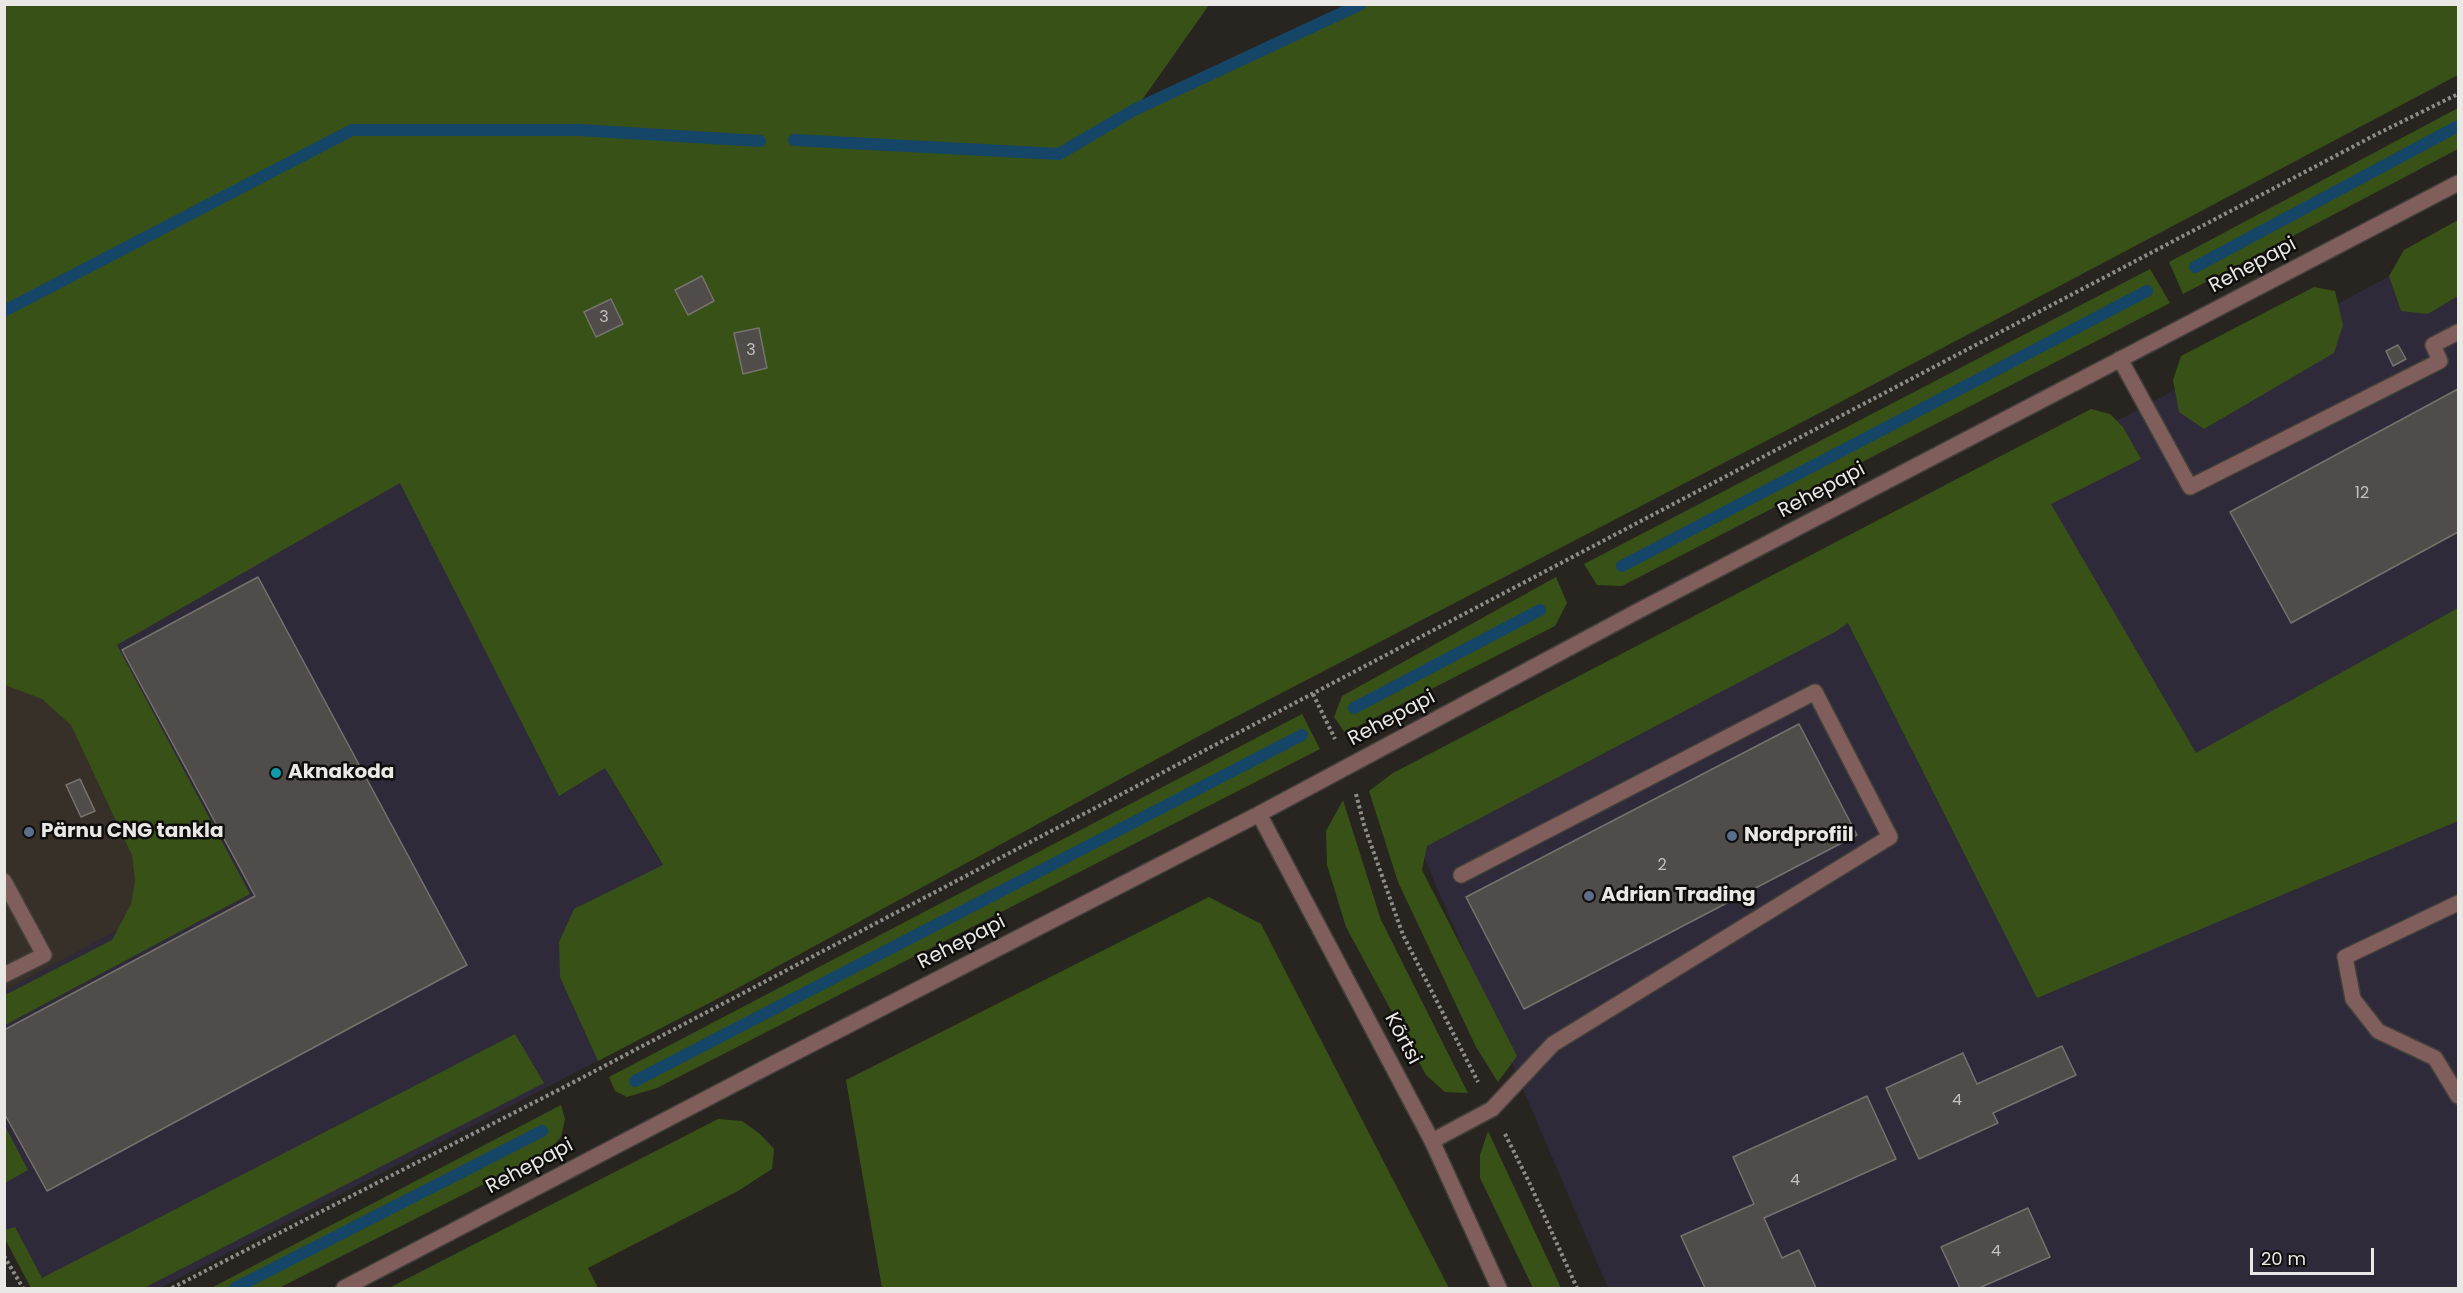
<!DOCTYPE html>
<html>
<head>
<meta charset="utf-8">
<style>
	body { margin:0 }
	#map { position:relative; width:2463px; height:1293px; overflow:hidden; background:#282521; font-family:Poppins,sans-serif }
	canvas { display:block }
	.frame { position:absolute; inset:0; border:6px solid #e9e8e5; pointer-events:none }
	.scale { position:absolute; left:2250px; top:1248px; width:124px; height:27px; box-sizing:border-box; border:3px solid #e9e8e5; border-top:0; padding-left:8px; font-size:18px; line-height:21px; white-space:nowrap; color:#e9e8e5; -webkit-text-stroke:4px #100e0d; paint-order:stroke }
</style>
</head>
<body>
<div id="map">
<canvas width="2463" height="1293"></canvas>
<div class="frame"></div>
<div class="scale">20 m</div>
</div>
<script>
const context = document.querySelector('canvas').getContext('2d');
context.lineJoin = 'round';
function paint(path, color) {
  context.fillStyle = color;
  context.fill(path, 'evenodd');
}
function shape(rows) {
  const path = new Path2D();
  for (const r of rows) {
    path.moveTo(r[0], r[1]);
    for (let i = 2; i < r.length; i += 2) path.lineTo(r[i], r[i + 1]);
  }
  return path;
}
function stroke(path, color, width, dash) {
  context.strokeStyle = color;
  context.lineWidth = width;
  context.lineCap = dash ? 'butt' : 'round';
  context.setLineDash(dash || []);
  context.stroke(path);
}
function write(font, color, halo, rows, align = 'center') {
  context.font = font + ' Poppins,sans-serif';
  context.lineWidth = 5;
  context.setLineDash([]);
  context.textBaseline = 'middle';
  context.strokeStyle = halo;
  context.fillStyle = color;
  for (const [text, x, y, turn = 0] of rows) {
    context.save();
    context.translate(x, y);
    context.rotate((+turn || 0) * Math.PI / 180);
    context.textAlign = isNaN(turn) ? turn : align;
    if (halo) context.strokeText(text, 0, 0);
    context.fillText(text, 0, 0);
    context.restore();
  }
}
paint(shape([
	[5,627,206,883,5,991]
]), '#373028');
paint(shape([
	[2458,240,2458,1288,1608,1288,1400,801],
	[404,429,736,989,160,1288,36,1288,5,1229,4,991,206,883,55,602]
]), '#2f2a3a');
paint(shape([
	[5,5,1209,5,1135,110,1361,5,2458,5,2458,75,1812,417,1199,736,736,989,598,1061,560,977,559,942,574,909,663,865,605,768,559,796,400,483,117,645,250,894,5,1025,5,995,112,940,131,904,135,882,132,855,71,725,42,699,5,685],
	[2458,108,2458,149,2183,294,2169,262],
	[2458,220,2458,296,2428,314,2401,311,2389,276,2404,250],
	[2150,269,2170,303,1622,586,1597,585,1584,564],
	[2314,287,2335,291,2343,325,2334,353,2204,429,2179,412,2173,380,2181,356],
	[2091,409,2110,414,2123,427,2141,459,2051,504,2196,753,2458,608,2458,821,2037,998,1848,623,1835,632,1427,846,1422,870,1517,1056,1498,1082,1476,1047,1398,882,1369,791,1393,773],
	[1556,577,1567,603,1555,626,1345,733,1334,717,1342,696],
	[1302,714,1320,749,657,1088,627,1097,615,1091,609,1077],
	[1343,800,1381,920,1468,1093,1445,1092,1426,1075,1346,927,1327,865,1326,831],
	[1209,897,1261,924,1449,1288,882,1288,846,1080],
	[515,1034,544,1083,144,1288,31,1288,5,1239,5,1230,15,1227,42,1278],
	[561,1105,565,1119,561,1137,547,1152,279,1288,211,1288],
	[718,1119,742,1121,760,1134,774,1149,772,1169,738,1191,588,1268,598,1288,389,1288],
	[5,1126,28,1170,5,1183,4,1183],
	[1488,1131,1561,1288,1533,1288,1480,1178,1480,1155]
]), '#375117');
stroke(shape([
	[794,140,1059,154,1134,110,1361,4],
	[2195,267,2458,126],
	[4,311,352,130,579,130,760,141],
	[1622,566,2147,291],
	[1354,708,1540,610],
	[635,1081,1302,735],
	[235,1288,542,1131]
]), '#154668', 12);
const building = shape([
	[702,276,714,301,688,315,675,290,702,276],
	[611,299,623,324,596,337,584,312,611,299],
	[759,328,767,368,743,374,734,333,759,328],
	[2398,345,2406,359,2393,366,2386,351,2398,345],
	[2458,389,2458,532,2291,623,2230,512,2458,389],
	[258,577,467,965,47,1191,4,1113,4,1030,255,896,122,650,258,577],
	[1799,724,1857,835,1524,1009,1466,897,1799,724],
	[80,779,95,811,81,817,66,785,80,779],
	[2062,1046,2076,1075,1993,1113,1998,1123,1919,1159,1886,1088,1963,1053,1977,1084,2062,1046],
	[1867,1096,1896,1159,1764,1218,1782,1258,1799,1250,1816,1288,1705,1288,1681,1236,1754,1204,1733,1157,1867,1096],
	[2028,1208,2050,1257,1979,1288,1960,1288,1941,1247,2028,1208]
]);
paint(building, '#504c49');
stroke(building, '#76726e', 1.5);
const lane = shape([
	[2120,359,2190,487,2440,361,2433,345,2458,332],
	[4,881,44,955,4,975],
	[2458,903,2345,957,2353,999,2378,1031,2435,1058,2458,1096],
	[1432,1141,1492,1109,1553,1044,1890,837,1815,692,1461,875]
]);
const street = shape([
	[1259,814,1432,1141,1499,1288],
	[344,1288,767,1067,1259,814,1638,611,2458,183]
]);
stroke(lane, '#43403c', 18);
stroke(street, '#43403c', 18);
stroke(shape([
	[1313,694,1335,739],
	[1356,794,1364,825,1403,935,1478,1082],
	[1505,1134,1529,1182,1577,1288],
	[4,1256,23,1288],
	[172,1288,572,1083,2377,134,2458,94]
]), '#8e8c88', 4, [3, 3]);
stroke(lane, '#7f5e5b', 15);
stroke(street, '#7f5e5b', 15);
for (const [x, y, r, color] of [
	[276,773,6,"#0f9aa8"],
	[29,832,6,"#5c6f8a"],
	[1732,836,6,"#5c6f8a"],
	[1589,896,6,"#5c6f8a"]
]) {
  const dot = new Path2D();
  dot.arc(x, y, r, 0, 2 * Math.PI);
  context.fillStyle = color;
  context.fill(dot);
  stroke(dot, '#100e0d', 2);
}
write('16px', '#c3c1be', null, [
	["3",604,318],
	["3",751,351],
	["12",2362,494],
	["2",1662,866],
	["4",1957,1101],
	["4",1795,1181],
	["4",1996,1252]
]);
write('20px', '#e9e8e5', '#100e0d', [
	["Rehepapi",2253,266,-28],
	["Rehepapi",1822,491,-28],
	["Rehepapi",1392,719,-28],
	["Rehepapi",962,943,-27],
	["Kõrtsi",1402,1039,62],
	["Rehepapi",530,1167,-28]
]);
write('bold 20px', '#e9e8e5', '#100e0d', [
	["Aknakoda",288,773],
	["Pärnu CNG tankla",41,832],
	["Nordprofiil",1744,836],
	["Adrian Trading",1601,896]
], 'left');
</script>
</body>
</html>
